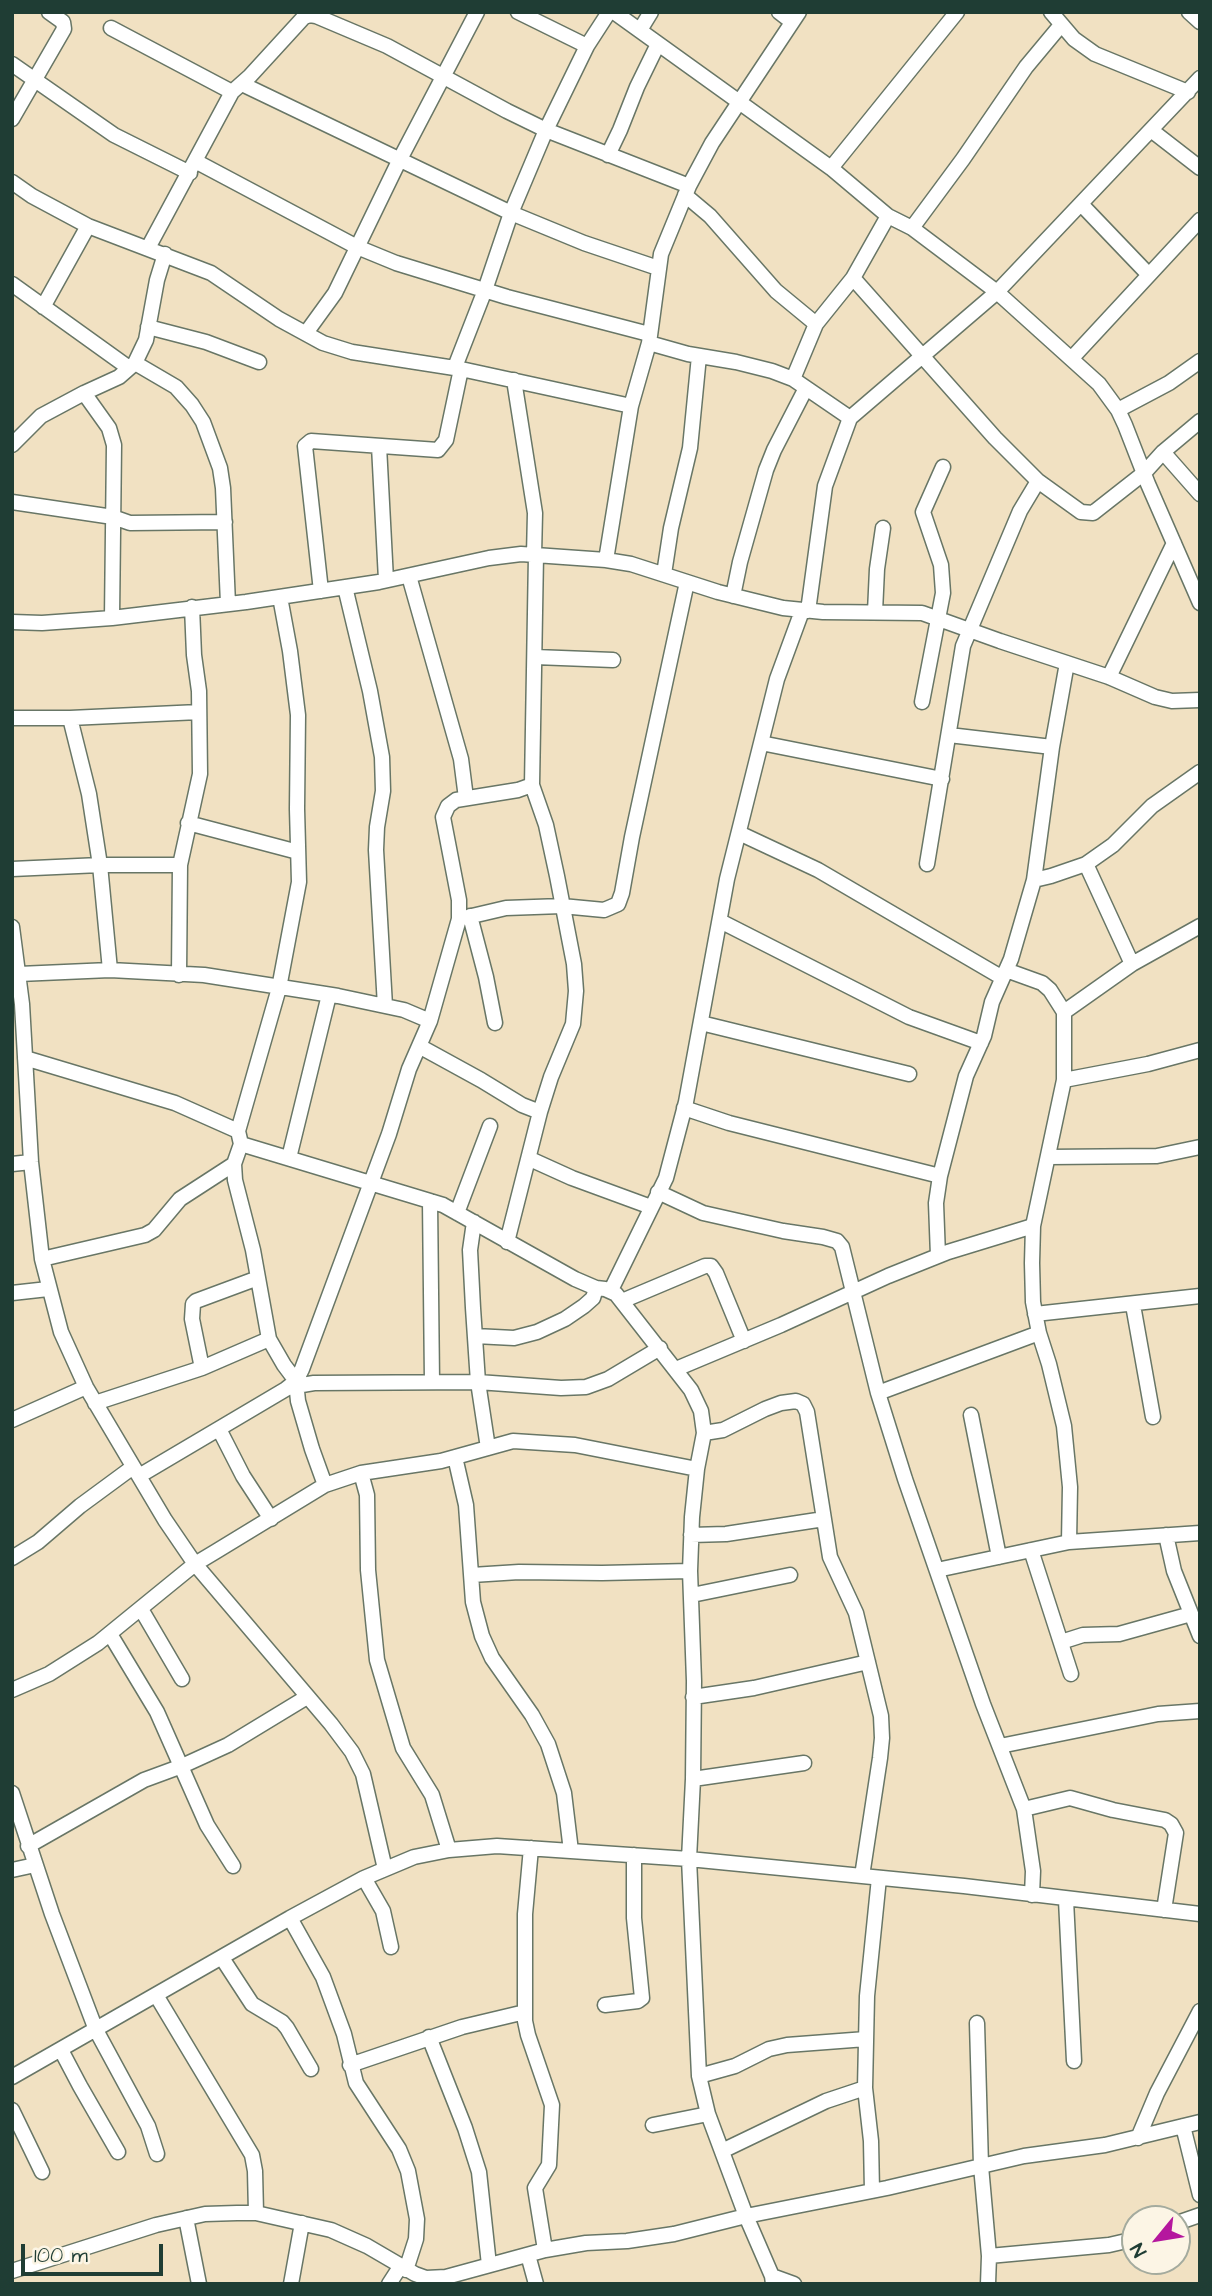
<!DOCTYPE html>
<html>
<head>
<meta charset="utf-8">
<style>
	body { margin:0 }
	#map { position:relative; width:1212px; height:2296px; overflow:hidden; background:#f1e1c2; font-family:"Architects Daughter",sans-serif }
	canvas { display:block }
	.frame { position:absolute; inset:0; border:14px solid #1f3d34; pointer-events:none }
	.north { position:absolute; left:1121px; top:2205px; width:70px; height:70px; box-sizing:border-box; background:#fcf5e5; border:2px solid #a4ab9e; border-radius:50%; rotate:240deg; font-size:19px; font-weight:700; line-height:28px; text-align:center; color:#1f3d34 }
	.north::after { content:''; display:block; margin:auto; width:24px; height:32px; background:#b5179e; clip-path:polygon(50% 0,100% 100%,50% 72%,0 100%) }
	.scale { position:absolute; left:21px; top:2244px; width:142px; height:32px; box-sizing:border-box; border:4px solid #1f3d34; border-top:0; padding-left:9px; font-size:21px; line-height:24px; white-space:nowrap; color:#1f3d34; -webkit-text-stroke:5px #fcf5e5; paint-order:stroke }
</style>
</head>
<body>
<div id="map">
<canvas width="1212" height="2296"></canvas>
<div class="frame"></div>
<div class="north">N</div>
<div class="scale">100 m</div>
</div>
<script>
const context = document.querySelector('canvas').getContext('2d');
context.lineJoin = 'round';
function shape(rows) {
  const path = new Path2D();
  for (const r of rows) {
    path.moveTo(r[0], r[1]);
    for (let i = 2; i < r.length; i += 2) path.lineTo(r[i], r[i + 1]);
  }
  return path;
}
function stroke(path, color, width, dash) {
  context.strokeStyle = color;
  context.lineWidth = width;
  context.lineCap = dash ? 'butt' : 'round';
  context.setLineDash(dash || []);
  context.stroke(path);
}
const minor = shape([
	[518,12,587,46],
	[614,12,831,168,888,216,912,228,997,292,1099,384,1118,410,1125,425,1148,484,1200,603],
	[779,12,792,22],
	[1051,12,1074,39,1095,54,1188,92],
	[1189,12,1200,22],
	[111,28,232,92],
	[640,30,651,12],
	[12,64,114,135,190,173],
	[242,84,511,213,584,243,658,268],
	[12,119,64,29,63,22,49,12],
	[1151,130,1200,168],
	[608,155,620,130,637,87,658,44],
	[197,162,357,247,396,263,507,297,649,334],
	[831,168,957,12],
	[12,182,32,196,88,226,211,273,279,319,323,343,352,352,461,369,631,406],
	[685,195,710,216,776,291,816,324],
	[1081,204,1148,274],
	[912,228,963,159,1026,67,1061,25],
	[148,248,232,92,250,76,304,17,310,15,316,16,387,46,507,111,546,130,689,186],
	[853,278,995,438,1038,481,1081,512,1093,513,1144,473,1163,452,1200,421],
	[12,284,129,368],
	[43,307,88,226],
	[148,327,206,342,259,362],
	[306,333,335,293,399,161,477,12],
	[649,343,688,354,736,362,772,371,793,379,850,418],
	[1072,358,1200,220],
	[135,363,176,387,192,405,203,422,220,468,223,488,228,604],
	[455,367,485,290,511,213,546,130,587,46,609,12],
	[793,379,816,324,853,278,888,216],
	[514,380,535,513,534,555],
	[84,393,109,428,114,445,112,618],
	[1118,410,1169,383,1200,361],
	[12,445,41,416,84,393,119,377,135,363,146,340,157,280,165,254],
	[379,446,386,580],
	[1163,452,1200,494],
	[12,502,113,517,130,523,225,522],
	[606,560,631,406,649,343,661,254,689,186,712,143,799,12],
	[664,574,671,528,690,448,699,356],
	[409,576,461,759,466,798],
	[345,587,370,691,382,757,383,791,377,827,376,850,385,1006],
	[321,591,305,446,311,441,438,450,446,440,461,369],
	[733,596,740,562,766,470,774,450,806,388],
	[808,611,825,486,850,418,997,292,1200,78],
	[875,612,877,569,883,528],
	[12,622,42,623,112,618,246,602,379,582,489,558,521,554,606,560,631,564,718,592,783,608,823,612,922,613,1000,641,1109,677,1155,697,1172,701,1200,700],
	[535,657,613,660],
	[1109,677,1174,543],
	[922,702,943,593,941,565,923,512,943,467],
	[12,718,70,718,199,712],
	[70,718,89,794,100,865,110,970],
	[949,735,1052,747],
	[761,743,942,779],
	[188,823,298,852],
	[739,833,818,870,1001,977],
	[927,864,963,646,1020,511,1038,481],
	[1086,864,1132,964],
	[12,869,100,865,180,865],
	[1034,880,1051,876,1086,864,1113,845,1152,806,1200,772],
	[470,916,486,977,495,1023],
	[459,919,506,908,562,906,604,910,618,904,622,893,632,837,687,582],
	[720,921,909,1017,981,1043],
	[12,927,22,1004,31,1162,42,1259,61,1332,86,1387,165,1520,195,1564,331,1724,352,1752,363,1774,385,1869],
	[1006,970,1042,983,1050,990,1064,1012,1064,1080,1033,1226,1032,1263,1033,1302,1039,1333,1049,1364,1064,1426,1070,1487,1069,1542],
	[19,974,110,970,204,975,338,996,404,1010,430,1021],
	[179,975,180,865,200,774,199,691,194,655,192,607],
	[1064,1012,1132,964,1200,926],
	[701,1023,909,1074],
	[419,1046,481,1080,522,1105,540,1112],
	[25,1058,175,1103,238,1131,241,1144,443,1205,575,1279,596,1288,605,1289,616,1294,691,1390,701,1411,704,1433,697,1469,692,1517,690,1571,694,1681,693,1779,689,1859,699,2076,708,2114,746,2216,772,2276,773,2284],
	[1064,1080,1148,1064,1200,1050],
	[684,1108,729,1123,940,1176],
	[238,1131,279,988,299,882,297,809,298,715,290,651,280,597],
	[241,1144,234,1164,235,1180,253,1250,269,1339,284,1365,296,1381,298,1401,312,1449,325,1485],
	[1049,1157,1157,1156,1200,1147],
	[289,1158,329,995],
	[530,1159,572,1178,651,1207],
	[12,1164,31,1162],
	[658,1192,703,1213,783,1231,823,1237,837,1241,842,1247,878,1393,905,1479,983,1704,1024,1809,1033,1871,1032,1895],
	[430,1201,432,1382],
	[457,1213,490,1126],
	[474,1222,470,1250,473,1308,478,1382,488,1448],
	[507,1242,540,1112,551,1077,573,1024,576,991,574,964,557,876,546,825,532,785],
	[938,1256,936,1203,940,1176,966,1076,984,1036,992,1002,1011,959,1034,880,1052,747,1067,663],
	[42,1259,145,1235,154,1230,180,1199,234,1164],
	[611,1290,666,1178,686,1102,727,879,777,679,802,611],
	[12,1293,48,1289],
	[622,1301,705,1266,711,1266,716,1273,744,1341],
	[1133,1305,1153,1417],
	[1035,1314,1200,1296],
	[475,1336,514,1338,537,1332,565,1319,584,1306,593,1298,596,1288],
	[202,1368,192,1319,193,1304,196,1301,258,1278],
	[676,1369,781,1325,888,1276,948,1252,1033,1226],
	[296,1386,314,1383,478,1382,561,1388,586,1387,608,1379,660,1348],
	[878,1393,1039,1333],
	[95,1403,202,1368,269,1339],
	[971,1415,999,1557],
	[12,1420,86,1387],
	[219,1429,243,1476,271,1519],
	[704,1433,723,1430,765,1409,781,1403,796,1401,803,1404,807,1412,830,1557,856,1613,881,1716,882,1738,880,1758,862,1876],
	[455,1457,466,1505,473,1602,482,1636,492,1658,532,1715,548,1744,564,1793,571,1851],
	[361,1473,367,1495,368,1570,377,1660,403,1748,432,1795,449,1850],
	[139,1476,286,1389,296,1381,302,1369,389,1134,409,1069,430,1021,459,919,459,900,443,817,448,806,456,800,518,790,532,785,536,555],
	[691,1535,726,1534,824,1519],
	[1166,1535,1174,1571,1200,1636],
	[1031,1550,1071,1674],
	[12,1558,38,1542,80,1506,133,1467],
	[937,1570,1069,1542,1200,1533],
	[472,1575,519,1572,602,1573,690,1571],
	[692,1595,790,1575],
	[141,1609,182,1679],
	[110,1634,157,1712,207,1825,233,1866],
	[1061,1642,1083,1635,1119,1634,1191,1614],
	[12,1690,49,1674,98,1643,195,1564,215,1552,325,1485,361,1473,441,1461,513,1441,575,1445,697,1469],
	[693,1697,754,1688,868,1662],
	[1000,1746,1158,1714,1200,1711],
	[693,1779,804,1763],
	[12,1793,52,1914,96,2030,148,2126,157,2154],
	[1024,1809,1070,1798,1113,1810,1165,1820,1171,1824,1176,1833,1164,1910],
	[28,1846,144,1780,182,1766,228,1745,307,1697],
	[531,1848,525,1914,525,2021,528,2035,552,2105,549,2165,535,2188,545,2250],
	[12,1870,35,1865],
	[364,1878,383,1911,391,1947],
	[1066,1900,1074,2061],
	[290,1918,323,1977,344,2034,356,2083,399,2149,408,2171,417,2219,416,2239,406,2270],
	[222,1958,252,2004,282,2022,287,2028,311,2069],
	[156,1995,252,2155,255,2171,256,2213],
	[605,2005,638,2001,642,1998,634,1918,634,1855],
	[977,2023,981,2166,989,2256,988,2284],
	[429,2037,465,2128,479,2172,489,2265],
	[61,2050,80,2086,118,2152],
	[350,2065,462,2027,525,2012],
	[699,2076,735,2066,769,2049,787,2045,866,2039],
	[12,2077,290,1918,364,1878,414,1857,449,1850,497,1846,689,1859,964,1886,1200,1914],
	[12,2110,42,2172],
	[653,2125,708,2114],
	[1183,2126,1200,2195],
	[1138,2138,1157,2093,1200,2011],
	[722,2151,826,2101,865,2088],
	[872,2191,871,2141,865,2088,867,1996,879,1878],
	[186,2218,199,2284],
	[1177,2223,1200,2215],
	[528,2255,536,2284],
	[989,2256,1109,2245,1135,2239],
	[12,2271,156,2225,205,2214,237,2213,256,2213,331,2230,367,2246,415,2274,426,2278,446,2277,545,2250,586,2243,627,2241,674,2234,746,2216,887,2188,1024,2156,1105,2145,1200,2122],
	[772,2276,794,2284],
	[291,2284,302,2223],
	[389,2284,400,2267]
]);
stroke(minor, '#687666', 17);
stroke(minor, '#fff', 14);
</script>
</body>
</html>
